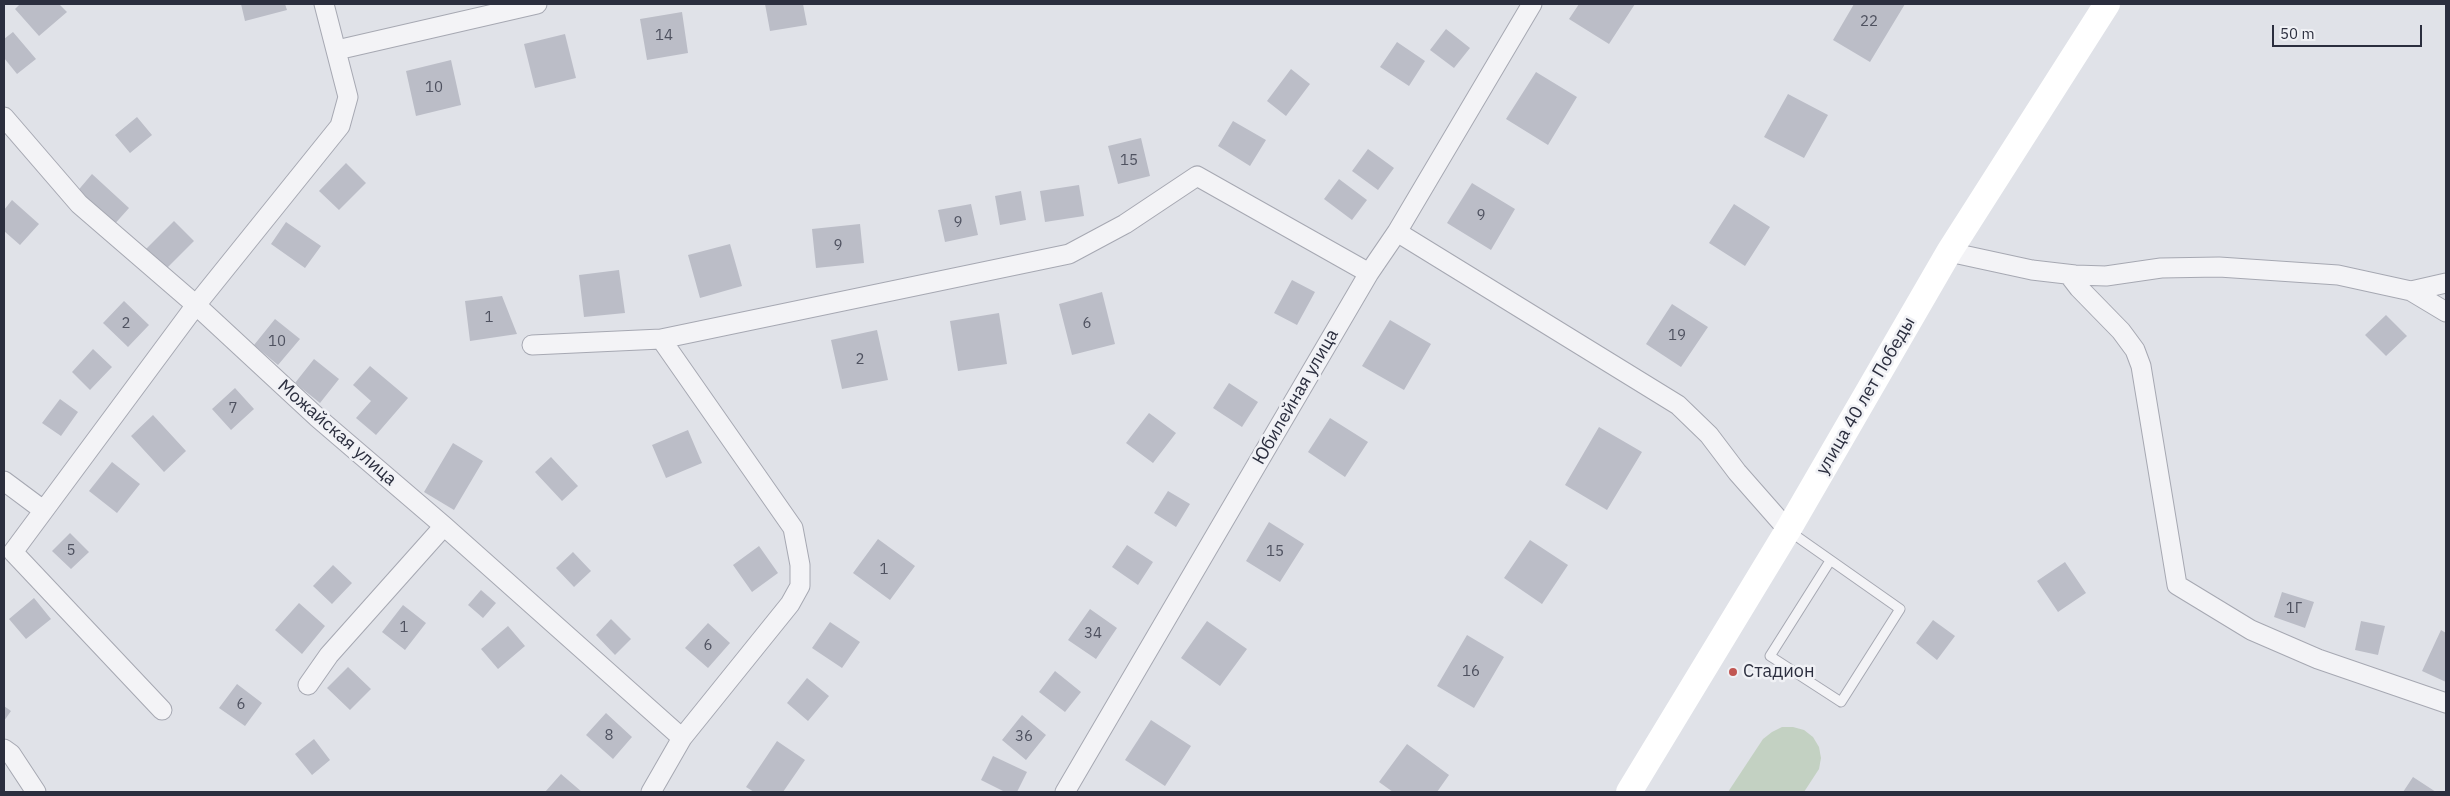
<!DOCTYPE html>
<html>
<head>
<meta charset="utf-8">
<style>
	body { margin:0 }
	#map { position:relative; width:2450px; height:796px; overflow:hidden; background:#e0e2e8; font-family:"IBM Plex Sans",sans-serif }
	canvas { display:block }
	.frame { position:absolute; inset:0; border:5px solid #2b2e3e; pointer-events:none }
	.scale { position:absolute; left:2272px; top:25px; width:150px; height:22px; box-sizing:border-box; border:2px solid #2b2e3e; border-top:0; padding-left:6px; font-size:15px; line-height:18px; white-space:nowrap; color:#2b2e3e; -webkit-text-stroke:4px #f0f1f5; paint-order:stroke }
</style>
</head>
<body>
<div id="map">
<canvas width="2450" height="796"></canvas>
<div class="frame"></div>
<div class="scale">50 m</div>
</div>
<script>
const context = document.querySelector('canvas').getContext('2d');
context.lineJoin = 'round';
function paint(path, color) {
  context.fillStyle = color;
  context.fill(path, 'evenodd');
}
function shape(rows) {
  const path = new Path2D();
  for (const r of rows) {
    path.moveTo(r[0], r[1]);
    for (let i = 2; i < r.length; i += 2) path.lineTo(r[i], r[i + 1]);
  }
  return path;
}
function stroke(path, color, width, dash) {
  context.strokeStyle = color;
  context.lineWidth = width;
  context.lineCap = dash ? 'butt' : 'round';
  context.setLineDash(dash || []);
  context.stroke(path);
}
function write(font, color, halo, rows, align = 'center') {
  context.font = font + ' "IBM Plex Sans",sans-serif';
  context.lineWidth = 5;
  context.setLineDash([]);
  context.textBaseline = 'middle';
  context.strokeStyle = halo;
  context.fillStyle = color;
  for (const [text, x, y, turn = 0] of rows) {
    context.save();
    context.translate(x, y);
    context.rotate((+turn || 0) * Math.PI / 180);
    context.textAlign = isNaN(turn) ? turn : align;
    if (halo) context.strokeText(text, 0, 0);
    context.fillText(text, 0, 0);
    context.restore();
  }
}
paint(shape([
	[1782,727,1793,727,1804,730,1813,737,1819,747,1821,758,1819,769,1804,792,1728,792,1763,739,1772,732]
]), '#c3d1c2');
paint(shape([
	[20,4,59,4,67,12,39,36,15,9],
	[241,4,285,4,287,10,245,21],
	[765,4,803,4,807,25,770,31],
	[1579,4,1635,4,1609,44,1569,19],
	[1854,4,1905,4,1870,62,1833,40],
	[682,12,688,53,647,60,640,19],
	[1446,29,1470,48,1454,68,1430,50],
	[13,32,36,59,17,74,4,58,4,39],
	[565,34,576,78,535,88,524,44],
	[1397,42,1425,61,1409,86,1380,67],
	[451,60,461,105,416,116,406,71],
	[1291,69,1310,84,1286,116,1267,101],
	[1536,72,1577,97,1548,145,1506,119],
	[1788,94,1828,115,1804,158,1764,137],
	[137,117,152,135,130,153,115,135],
	[1233,121,1266,140,1250,166,1218,146],
	[1141,138,1150,176,1118,184,1108,146],
	[1368,149,1394,168,1378,190,1352,171],
	[346,163,366,183,339,210,319,191],
	[92,174,129,208,112,227,75,194],
	[1339,179,1367,200,1352,220,1324,199],
	[1472,183,1515,209,1491,250,1447,223],
	[1079,185,1084,216,1045,222,1040,191],
	[1021,191,1026,220,1000,225,995,196],
	[12,200,39,224,20,245,4,231,4,210],
	[971,204,978,235,945,242,938,210],
	[1734,204,1770,227,1745,266,1709,243],
	[174,221,194,241,164,271,144,251],
	[286,222,321,246,305,268,271,244],
	[860,224,864,263,816,268,812,229],
	[730,244,742,286,700,298,688,255],
	[619,270,625,313,584,317,579,275],
	[1292,280,1315,292,1297,325,1274,313],
	[1102,292,1115,344,1072,355,1059,304],
	[502,296,517,334,470,341,465,301],
	[124,301,149,325,128,347,103,323],
	[1672,304,1708,327,1681,367,1646,344],
	[999,313,1007,364,958,371,950,321],
	[2386,315,2407,336,2386,356,2365,335],
	[275,319,300,339,278,365,254,345],
	[1390,320,1431,344,1404,390,1362,366],
	[877,330,888,380,842,389,831,340],
	[93,349,112,367,90,390,72,372],
	[314,359,339,379,320,403,295,383],
	[370,366,408,398,376,435,356,418,371,401,353,385],
	[1229,383,1258,402,1242,427,1213,408],
	[235,388,254,409,231,430,212,409],
	[60,399,78,412,61,436,42,423],
	[1149,413,1176,433,1153,463,1126,443],
	[153,415,186,451,164,472,131,436],
	[1330,418,1368,442,1345,477,1308,452],
	[1599,427,1642,452,1607,510,1565,485],
	[688,430,702,463,666,478,652,445],
	[453,443,483,461,454,510,424,492],
	[551,457,578,486,562,501,535,472],
	[112,462,140,484,117,513,89,491],
	[1168,491,1190,504,1176,527,1154,513],
	[1269,522,1304,544,1280,582,1246,561],
	[70,533,89,552,71,569,52,551],
	[878,539,915,566,890,600,853,573],
	[1530,540,1568,565,1542,604,1504,578],
	[1127,545,1153,562,1138,585,1112,567],
	[759,546,778,573,752,592,733,565],
	[573,552,591,571,574,587,556,568],
	[2065,562,2086,593,2058,612,2037,581],
	[333,565,352,583,332,604,313,586],
	[481,590,496,603,483,618,468,605],
	[2282,592,2314,602,2305,628,2274,617],
	[34,598,51,619,26,639,9,619],
	[299,603,325,626,302,654,275,630],
	[403,605,426,623,405,650,382,632],
	[1090,609,1117,628,1096,659,1068,640],
	[611,619,631,639,615,655,596,635],
	[1933,620,1955,636,1937,660,1916,643],
	[1207,621,1247,649,1220,686,1181,658],
	[2361,621,2385,626,2378,655,2355,650],
	[830,622,860,642,842,668,812,648],
	[708,623,730,643,708,668,685,648],
	[508,626,525,646,498,669,481,649],
	[2441,630,2446,633,2446,682,2422,671],
	[1467,635,1504,657,1474,708,1437,686],
	[348,667,371,689,350,710,327,688],
	[1055,671,1081,692,1065,712,1039,692],
	[807,678,829,696,808,721,787,703],
	[237,684,262,703,245,726,219,708],
	[4,706,11,711,4,721],
	[606,713,632,737,613,759,586,735],
	[1022,715,1046,735,1026,760,1002,740],
	[1151,720,1191,746,1165,786,1125,760],
	[314,739,330,760,312,775,295,754],
	[777,741,805,760,783,792,754,792,746,787],
	[1407,744,1449,775,1437,792,1393,792,1379,782],
	[993,756,1027,772,1017,792,1005,792,981,780],
	[561,774,582,792,545,792],
	[2413,777,2436,792,2403,792]
]), '#bbbdc7');
const lane = shape([
	[1789,531,1900,609,1841,702,1770,656,1830,561]
]);
const street = shape([
	[337,50,537,4],
	[4,117,79,204,196,305,318,418,444,526,682,738],
	[1397,232,1678,405,1709,435,1737,472,1788,530],
	[1949,252,2032,270,2075,275,2106,276,2161,268,2219,267,2338,275,2411,291,2446,312],
	[2069,275,2079,288,2121,331,2135,350,2141,366,2177,585,2251,630,2318,659,2446,703],
	[2411,291,2446,283],
	[661,339,1069,254,1125,224,1197,176,1369,273],
	[532,345,661,339,793,528,800,565,800,586,790,604,682,738,651,792],
	[4,481,43,510],
	[308,685,329,655,444,526],
	[162,710,13,552,196,305,340,126,348,97,324,4],
	[4,749,11,754,36,792],
	[1065,792,1369,273,1397,232,1532,4]
]);
stroke(lane, '#a6a8b2', 11);
stroke(street, '#a6a8b2', 21);
stroke(lane, '#f3f3f6', 9);
stroke(street, '#f3f3f6', 19);
stroke(shape([
	[1629,792,1788,530,1949,252,2107,4]
]), '#fff', 26);
for (const [x, y, r, color] of [
	[1733,672,5,"#c15652"]
]) {
  const dot = new Path2D();
  dot.arc(x, y, r, 0, 2 * Math.PI);
  context.fillStyle = color;
  context.fill(dot);
  stroke(dot, '#f0f1f5', 2);
}
write('15px', '#4f5260', null, [
	["22",1869,22],
	["14",664,36],
	["10",434,88],
	["15",1129,161],
	["9",1481,216],
	["9",958,223],
	["9",838,246],
	["1",489,318],
	["2",126,324],
	["6",1087,324],
	["19",1677,336],
	["10",277,342],
	["2",860,360],
	["7",233,409],
	["5",71,551],
	["15",1275,552],
	["1",884,570],
	["1Г",2294,609],
	["1",404,628],
	["34",1093,634],
	["6",708,646],
	["16",1471,672],
	["6",241,705],
	["8",609,736],
	["36",1024,737]
]);
write('18px', '#2b2e3e', '#f0f1f5', [
	["улица 40 лет Победы",1866,396,-60],
	["Юбилейная улица",1296,397,-60],
	["Можайская улица",337,433,41]
]);
write('18px', '#2b2e3e', '#f0f1f5', [
	["Стадион",1743,672]
], 'left');
</script>
</body>
</html>
